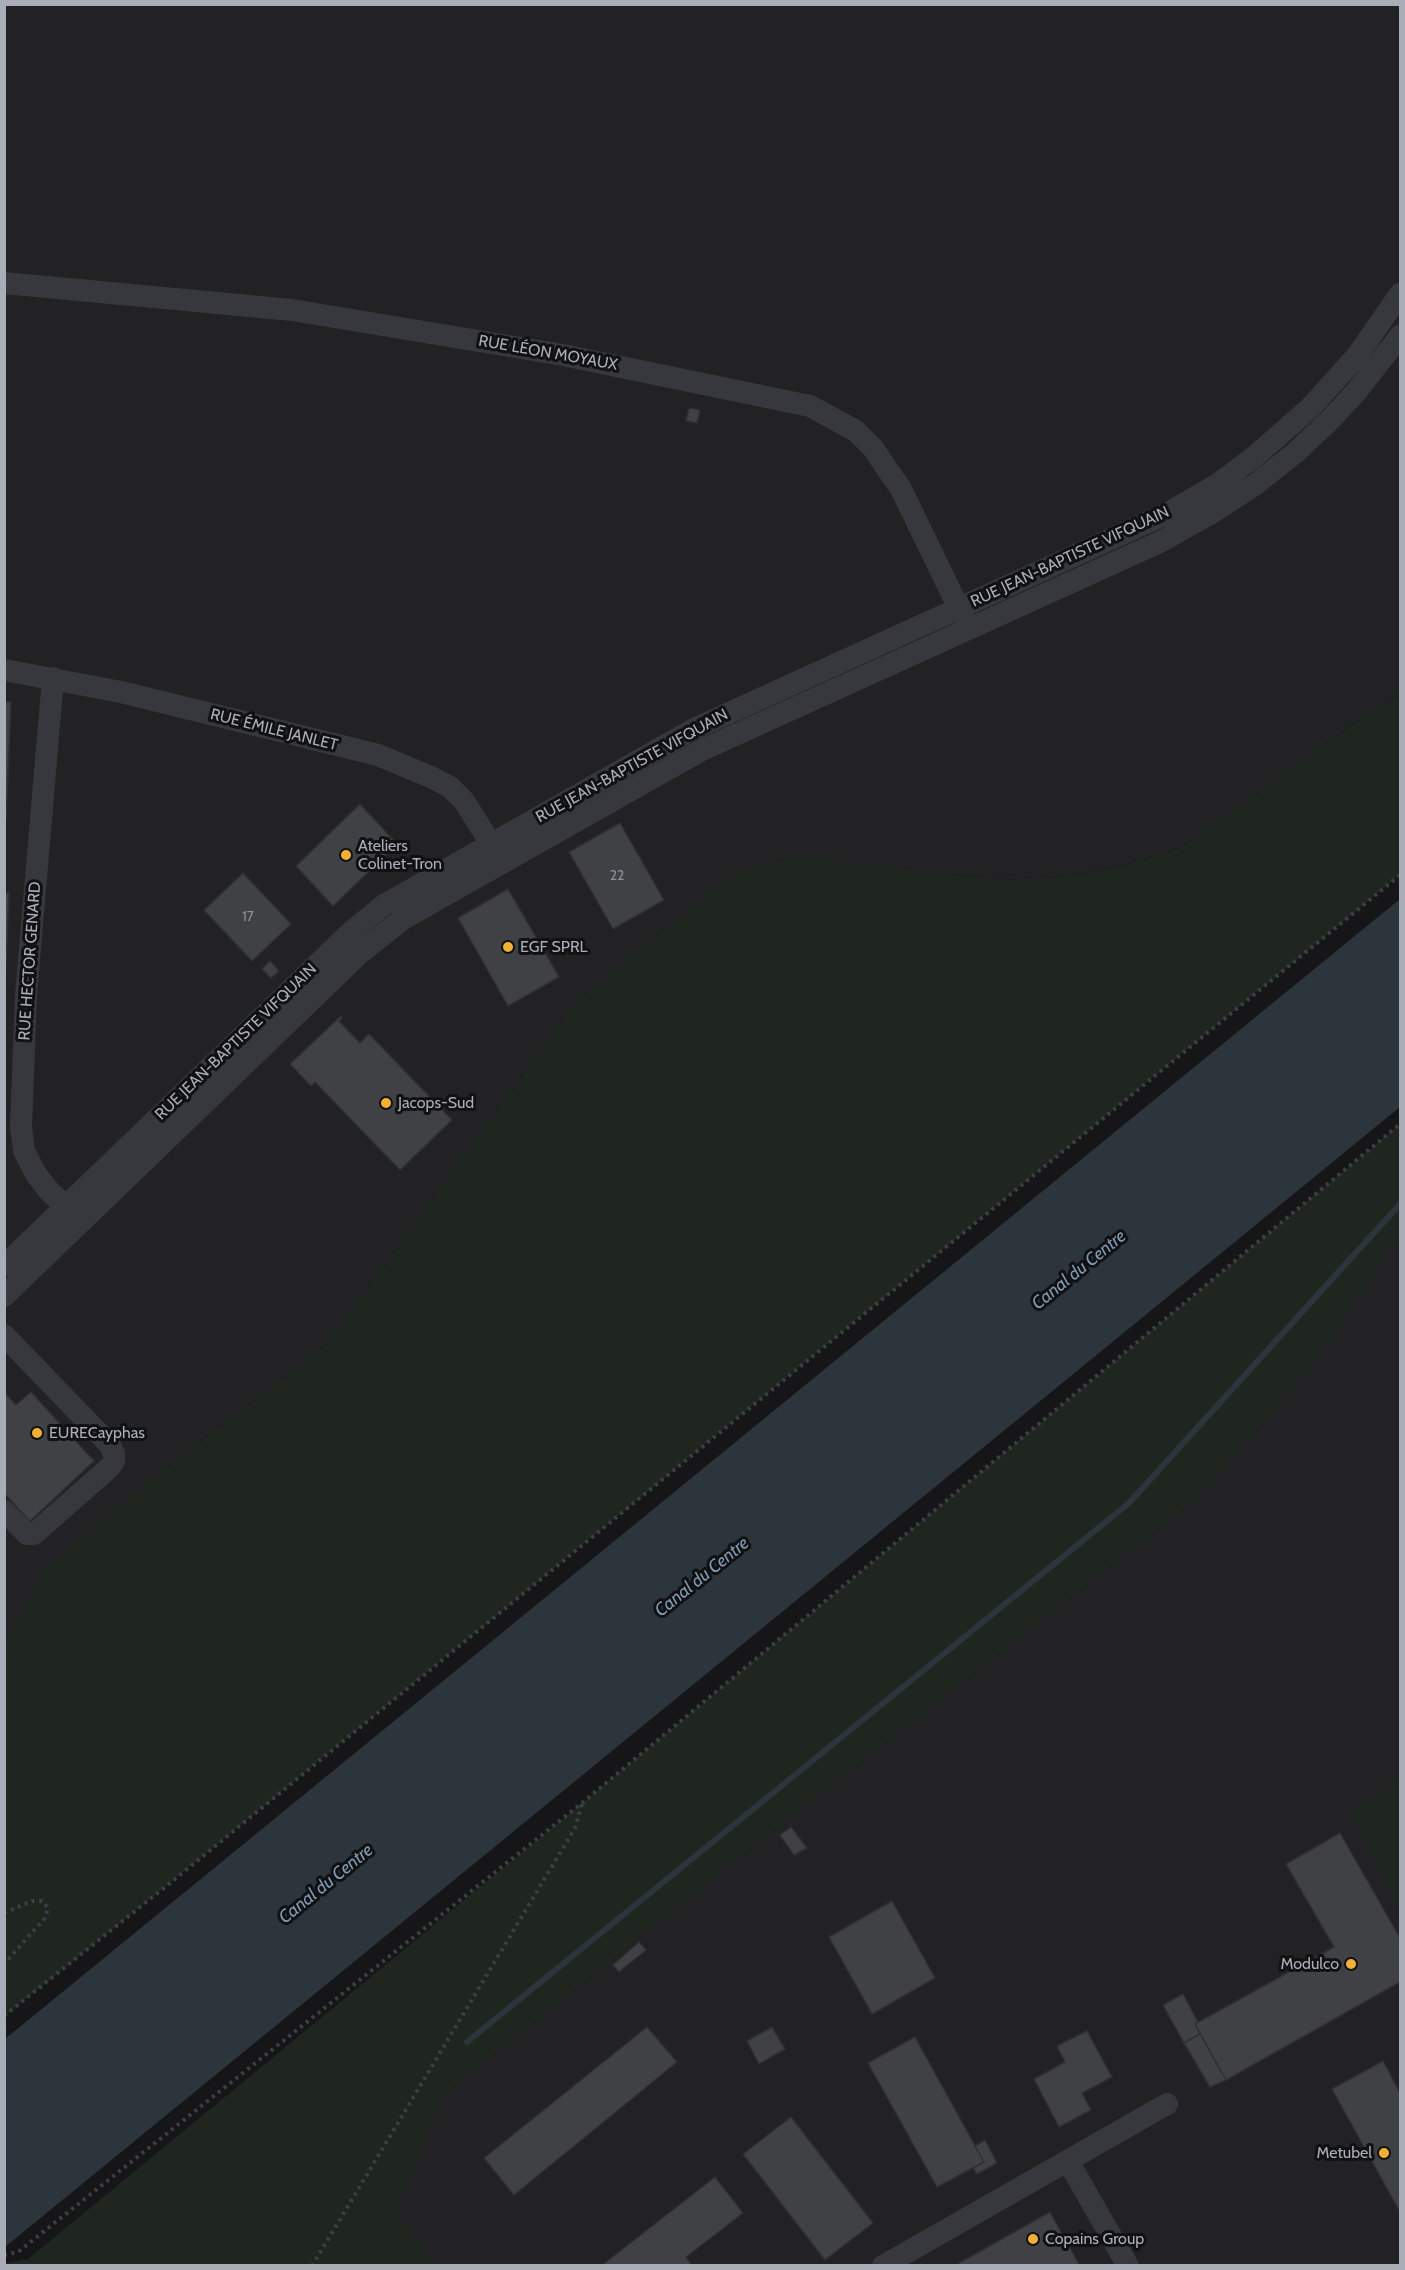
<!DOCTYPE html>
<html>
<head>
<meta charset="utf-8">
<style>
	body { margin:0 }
	#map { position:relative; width:1405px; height:2270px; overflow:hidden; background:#161618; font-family:Cabin,sans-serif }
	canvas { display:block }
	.frame { position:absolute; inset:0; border:6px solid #a8adb8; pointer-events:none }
</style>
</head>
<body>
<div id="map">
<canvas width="1405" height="2270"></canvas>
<div class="frame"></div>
</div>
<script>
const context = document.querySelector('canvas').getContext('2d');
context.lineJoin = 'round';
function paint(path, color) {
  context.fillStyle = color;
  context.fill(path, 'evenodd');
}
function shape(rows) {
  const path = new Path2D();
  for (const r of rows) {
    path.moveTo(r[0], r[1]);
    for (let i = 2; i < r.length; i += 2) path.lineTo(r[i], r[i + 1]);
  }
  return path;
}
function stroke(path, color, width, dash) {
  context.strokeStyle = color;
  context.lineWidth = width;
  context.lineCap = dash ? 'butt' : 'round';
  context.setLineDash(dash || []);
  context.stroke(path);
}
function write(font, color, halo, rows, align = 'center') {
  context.font = font + ' Cabin,sans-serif';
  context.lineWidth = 6;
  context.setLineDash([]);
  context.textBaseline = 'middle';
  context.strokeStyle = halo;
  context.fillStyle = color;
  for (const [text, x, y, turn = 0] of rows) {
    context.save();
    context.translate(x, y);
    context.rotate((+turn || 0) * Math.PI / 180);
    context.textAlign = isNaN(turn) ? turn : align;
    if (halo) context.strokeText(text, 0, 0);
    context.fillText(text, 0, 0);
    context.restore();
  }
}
paint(shape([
	[5,5,1400,5,1400,696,1355,722,1183,847,1118,867,1060,877,1000,880,919,871,575,1003,325,1347,157,1474,5,1646],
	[1400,1144,1400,2265,43,2266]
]), '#222225');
paint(shape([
	[1400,696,1400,875,175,1879,5,2016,5,1646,41,1574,157,1474,325,1347,575,1003,741,868,803,857,1000,880,1060,877,1118,867,1183,847,1355,722],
	[1400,1124,1400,1233,1317,1359,1201,1495,724,1869,442,2096,396,2212,436,2265,5,2265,5,2263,28,2259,582,1803],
	[1400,1782,1400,1910,1348,1809]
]), '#1e261f');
paint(shape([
	[1400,899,1400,1107,5,2247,5,2039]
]), '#2c353c');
stroke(shape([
	[467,2042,1129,1503,1400,1204]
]), '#2c353c', 6);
const building = shape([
	[689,408,700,410,697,423,686,421,689,408],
	[4,702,11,702,6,821,4,821,4,702],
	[360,804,397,844,333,906,296,866,360,804],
	[620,823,664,900,613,929,569,852,620,823],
	[243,873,291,924,252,961,204,910,243,873],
	[508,889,559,977,508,1006,458,918,508,889],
	[4,893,9,893,5,987,4,987,4,893],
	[270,961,279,971,271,978,262,969,270,961],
	[341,1016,342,1018,339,1021,360,1043,369,1034,452,1120,400,1170,315,1082,311,1086,290,1064,341,1016],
	[4,1392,16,1405,31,1392,94,1461,30,1521,4,1493,4,1392],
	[791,1827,807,1848,794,1855,780,1835,791,1827],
	[1340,1833,1400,1938,1400,1982,1226,2080,1195,2024,1334,1947,1286,1864,1340,1833],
	[892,1901,935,1978,872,2014,829,1937,892,1901],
	[639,1942,646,1950,619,1972,613,1965,639,1942],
	[1183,1994,1198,2022,1195,2024,1200,2034,1184,2043,1163,2005,1183,1994],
	[647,2027,677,2062,514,2195,484,2158,647,2027],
	[772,2027,785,2049,759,2064,747,2041,772,2027],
	[1087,2031,1112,2077,1082,2093,1091,2110,1059,2127,1034,2079,1065,2062,1057,2046,1087,2031],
	[1200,2034,1226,2080,1210,2087,1184,2043,1200,2034],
	[915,2037,984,2162,937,2187,868,2063,915,2037],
	[1383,2061,1400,2093,1400,2212,1332,2089,1383,2061],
	[791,2117,873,2223,825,2260,743,2154,791,2117],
	[985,2140,997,2163,977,2174,973,2168,984,2162,975,2146,985,2140],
	[715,2177,743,2213,686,2257,692,2266,601,2266,715,2177],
	[1050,2212,1080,2266,954,2266,1050,2212]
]);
paint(building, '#404145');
stroke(building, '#303034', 1.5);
stroke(shape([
	[4,1913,32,1901,42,1901,48,1908,45,1918,4,1964],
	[4,2016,175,1879,1400,875],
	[4,2255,18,2252,582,1803,1400,1124],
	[312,2266,575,1828,582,1804]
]), '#3d3f44', 4, [3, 4.5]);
stroke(shape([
	[4,283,292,310,563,355,810,406,856,431,873,448,887,469,901,489,965,621],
	[4,670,121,692,378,755,431,777,450,787,464,801,498,855],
	[53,678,26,995,21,1127,24,1151,36,1174,49,1191,77,1217],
	[4,1266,351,932,384,905,694,729,1168,513,1218,484,1254,457,1310,408,1357,356,1400,294],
	[4,1296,360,953,403,919,702,750,1160,542,1210,514,1256,484,1296,452,1330,420,1356,392,1400,336],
	[4,1335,110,1445,114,1454,114,1461,110,1467,34,1534,27,1534,4,1511],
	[1068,2161,1128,2266],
	[883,2266,1167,2104]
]), '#37383d', 22);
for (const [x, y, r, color] of [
	[346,855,6,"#f2b134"],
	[508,947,6,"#f2b134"],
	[386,1103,6,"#f2b134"],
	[37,1433,6,"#f2b134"],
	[1351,1964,6,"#f2b134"],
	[1384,2153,6,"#f2b134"],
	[1033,2239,6,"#f2b134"]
]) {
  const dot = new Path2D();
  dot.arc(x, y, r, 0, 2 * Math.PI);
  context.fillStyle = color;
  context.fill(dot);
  stroke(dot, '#111113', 2);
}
write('14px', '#8e929b', null, [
	["22",617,876],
	["17",248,917]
]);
write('16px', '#a8adb8', '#111113', [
	["RUE LÉON MOYAUX",548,353,10],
	["RUE JEAN-BAPTISTE VIFQUAIN",1070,557,-25],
	["RUE ÉMILE JANLET",274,730,14],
	["RUE JEAN-BAPTISTE VIFQUAIN",632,766,-29],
	["RUE HECTOR GENARD",30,961,-86],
	["RUE JEAN-BAPTISTE VIFQUAIN",236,1042,-44]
]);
write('16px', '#a8adb8', '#111113', [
	["Ateliers",358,846],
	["Colinet-Tron",358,864],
	["EGF SPRL",520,947],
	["Jacops-Sud",398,1103],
	["EURECayphas",49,1433],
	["Modulco",1339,1964,"right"],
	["Metubel",1372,2153,"right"],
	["Copains Group",1045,2239]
], 'left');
write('italic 18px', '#7f9bb3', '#111113', [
	["Canal du Centre",1079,1270,-39],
	["Canal du Centre",702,1577,-39],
	["Canal du Centre",326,1884,-39]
]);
</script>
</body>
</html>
